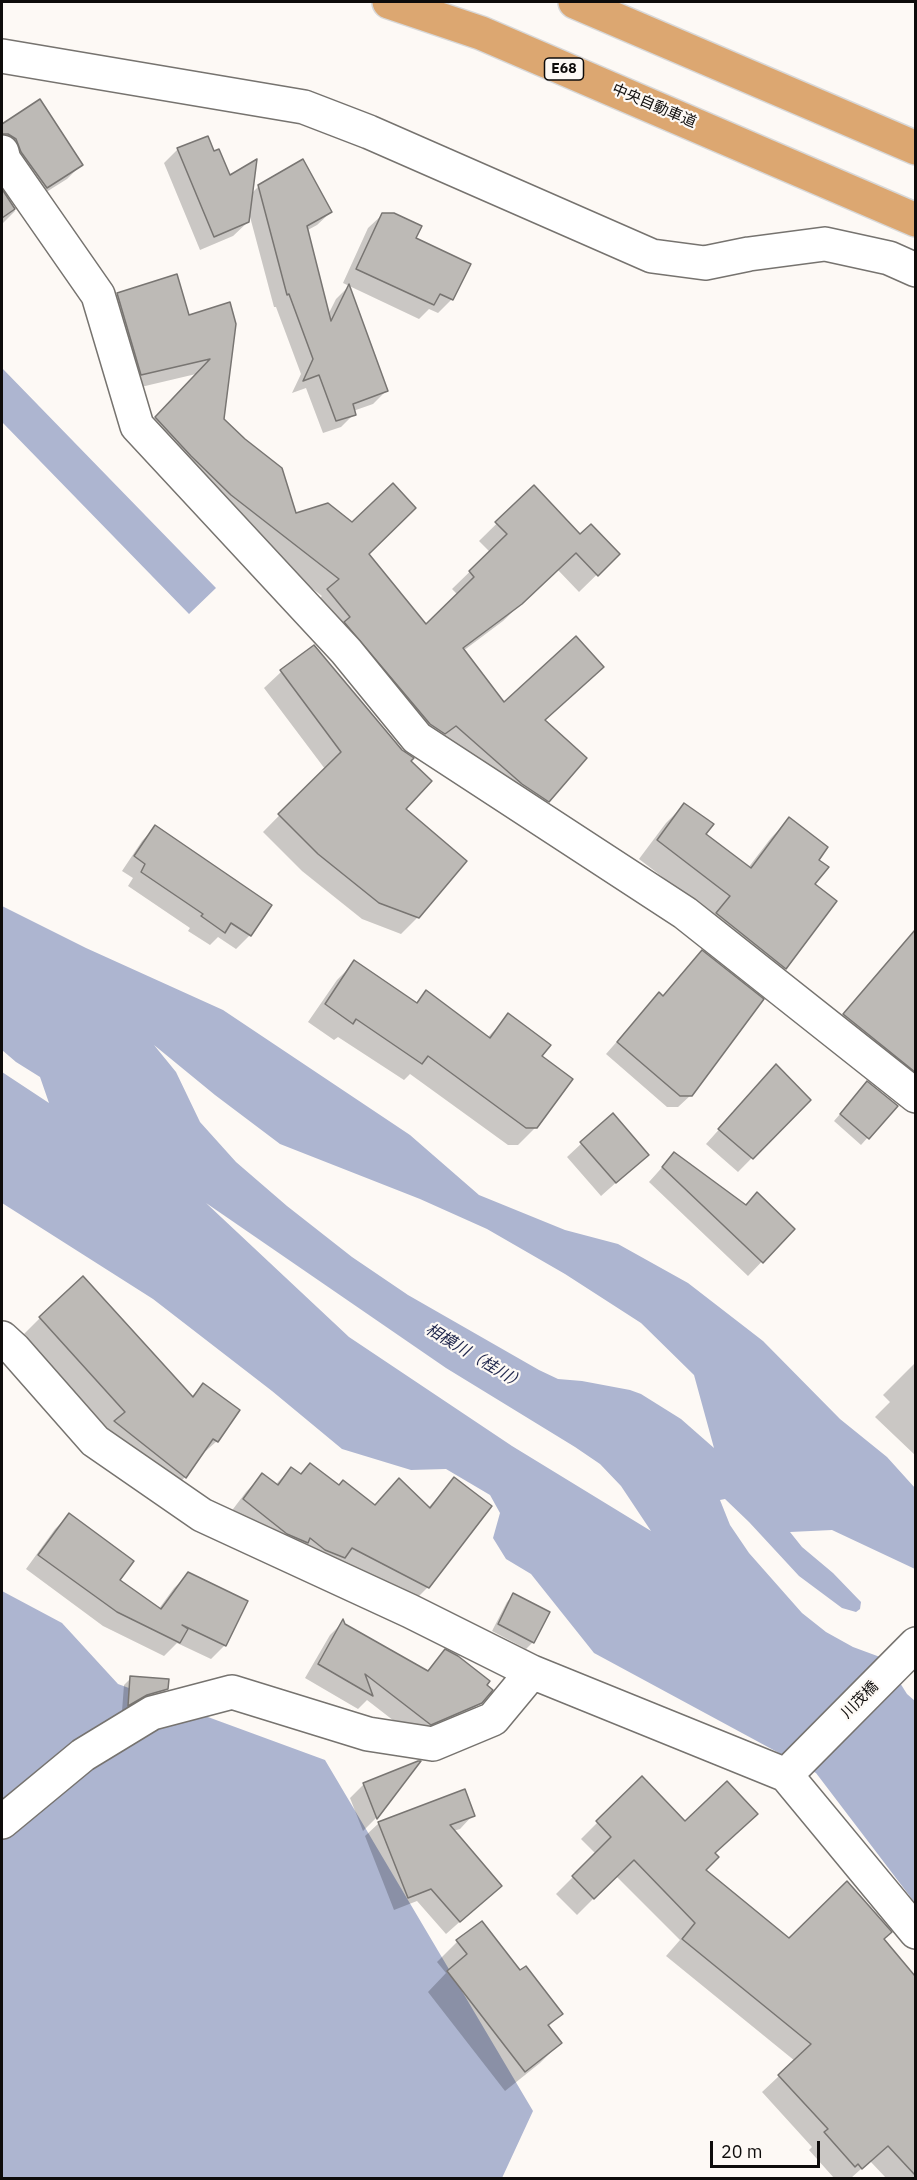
<!DOCTYPE html>
<html>
<head>
<meta charset="utf-8">
<style>
	body { margin:0 }
	#map { position:relative; width:917px; height:2180px; overflow:hidden; background:#fdf9f5; font-family:"IBM Plex Sans",sans-serif }
	canvas { display:block }
	.frame { position:absolute; inset:0; border:3px solid #0e0c0b; pointer-events:none }
	.scale { position:absolute; left:710px; top:2141px; width:110px; height:27px; box-sizing:border-box; border:3px solid #0e0c0b; border-top:0; padding-left:8px; font-size:18px; line-height:21px; white-space:nowrap; color:#0e0c0b; -webkit-text-stroke:4px #fdf9f5; paint-order:stroke }
</style>
</head>
<body>
<div id="map">
<canvas width="917" height="2180"></canvas>
<div class="frame"></div>
<div class="scale">20 m</div>
</div>
<script>
const context = document.querySelector('canvas').getContext('2d');
context.lineJoin = 'round';
function paint(path, color) {
  context.fillStyle = color;
  context.fill(path, 'evenodd');
}
function shape(rows) {
  const path = new Path2D();
  for (const r of rows) {
    path.moveTo(r[0], r[1]);
    for (let i = 2; i < r.length; i += 2) path.lineTo(r[i], r[i + 1]);
  }
  return path;
}
function stroke(path, color, width, dash) {
  context.strokeStyle = color;
  context.lineWidth = width;
  context.lineCap = dash ? 'butt' : 'round';
  context.setLineDash(dash || []);
  context.stroke(path);
}
function write(font, color, halo, rows, align = 'center') {
  context.font = font + ' "IBM Plex Sans","Noto Sans JP",sans-serif';
  context.lineWidth = 4.5;
  context.setLineDash([]);
  context.textBaseline = 'middle';
  context.strokeStyle = halo;
  context.fillStyle = color;
  for (const [text, x, y, turn = 0] of rows) {
    context.save();
    context.translate(x, y);
    context.rotate((+turn || 0) * Math.PI / 180);
    context.textAlign = isNaN(turn) ? turn : align;
    if (halo) context.strokeText(text, 0, 0);
    context.fillText(text, 0, 0);
    context.restore();
  }
}
paint(shape([
	[2,368,216,588,189,614,2,422],
	[2,906,86,948,223,1010,410,1135,479,1195,565,1230,618,1244,688,1283,763,1341,840,1419,887,1457,915,1488,915,1569,832,1530,790,1532,802,1547,833,1573,861,1602,860,1609,856,1612,842,1608,799,1576,749,1522,725,1499,720,1500,730,1525,749,1553,802,1613,826,1632,853,1647,880,1657,888,1664,907,1694,915,1701,915,1903,816,1773,594,1653,531,1574,506,1559,493,1538,500,1513,490,1495,446,1469,411,1470,342,1449,272,1391,153,1299,2,1203,2,1072,49,1103,40,1077,16,1062,2,1050],
	[154,1045,215,1095,280,1144,420,1199,487,1229,565,1274,641,1323,694,1375,714,1448,681,1419,641,1394,630,1390,582,1381,558,1379,539,1370,408,1295,352,1257,287,1206,236,1162,200,1122,176,1072],
	[206,1203,446,1368,575,1447,600,1464,621,1486,651,1531,512,1446,349,1337],
	[2,1591,62,1623,118,1684,325,1760,533,2111,502,2178,2,2178]
]), '#adb5d0');
paint(shape([
	[6,123,81,165,67,179,32,201,2,150,2,128],
	[178,149,213,153,229,177,251,194,259,186,331,212,317,225,306,231,328,315,336,299,348,287,387,390,373,404,353,411,354,414,341,427,323,433,306,388,292,393,301,374,276,307,274,307,249,213,248,222,233,236,200,250,164,163],
	[2,192,15,211,2,224],
	[383,214,414,239,452,299,438,313,429,309,419,319,343,283,368,228],
	[118,295,188,317,229,304,223,420,295,514,367,554,426,627,458,595,452,589,490,552,479,541,534,487,580,536,618,554,579,592,557,569,503,621,463,651,503,704,602,667,544,721,548,801,530,818,437,742,311,607,322,596,214,513,138,436,196,374,124,391,101,312],
	[281,672,401,751,409,761,404,809,418,917,401,934,362,919,302,871,263,832,325,769,264,688],
	[684,805,704,835,748,868,771,838,789,819,817,860,813,885,835,901,785,968,767,987,712,915,639,859,666,823],
	[155,827,270,905,249,936,236,949,218,937,210,945,188,931,190,928,128,886,133,878,122,871,142,841],
	[908,941,916,948,916,995,910,1002,916,1007,916,1092,826,1033],
	[702,952,691,1095,678,1107,667,1107,606,1054,648,1006,662,997],
	[355,962,416,1003,427,992,487,1038,509,1015,540,1057,536,1127,518,1145,508,1145,410,1074,404,1080,338,1037,334,1040,308,1022,337,980],
	[776,1066,809,1100,738,1172,706,1144],
	[861,1090,896,1106,861,1145,834,1121],
	[612,1115,647,1155,601,1196,567,1157],
	[674,1154,744,1206,757,1194,793,1229,748,1276,649,1182],
	[40,1318,191,1397,203,1385,217,1441,199,1457,185,1477,168,1495,98,1439,108,1429,23,1335],
	[916,1362,916,1456,875,1417,890,1402,883,1395],
	[291,1469,300,1476,339,1486,374,1506,399,1480,428,1508,454,1479,428,1587,411,1604,227,1517,246,1492,262,1475,275,1485],
	[69,1515,118,1580,158,1610,174,1588,189,1574,246,1601,225,1645,211,1659,177,1643,164,1656,103,1626,26,1569,55,1529],
	[513,1595,533,1642,526,1649,492,1631,507,1602],
	[343,1622,344,1625,426,1672,445,1651,480,1702,466,1717,416,1738,367,1700,358,1709,305,1678,330,1635],
	[131,1678,167,1689,160,1696,139,1701,122,1711,124,1685],
	[417,1764,376,1818,363,1831,350,1798,364,1784],
	[642,1778,714,1853,704,1870,789,1940,882,1939,916,1978,916,1989,910,1994,916,2003,916,2178,886,2178,870,2161,851,2178,834,2178,809,2150,812,2147,762,2092,795,2061,666,1956,680,1940,616,1876,577,1915,556,1894,596,1854,581,1839],
	[473,1815,460,1829,453,1831,500,1886,446,1934,417,1901,394,1910,365,1836,379,1823],
	[482,1923,520,1972,561,2014,548,2027,560,2043,540,2063,505,2091,428,1992,446,1973,437,1962,457,1942]
]), '#0003');
const building = shape([
	[40,99,83,165,47,188,21,152,16,139,8,134,2,134,2,124,40,99],
	[208,136,214,151,219,149,230,175,257,159,249,222,214,237,177,148,208,136],
	[303,159,332,212,307,226,331,321,349,284,388,391,353,404,356,415,336,421,319,375,303,381,313,359,289,294,287,295,258,185,303,159],
	[2,189,15,209,2,218,2,189],
	[382,213,394,213,422,226,416,238,471,264,453,300,440,294,434,305,356,269,382,213],
	[177,274,189,315,230,302,236,324,224,419,245,439,282,468,296,513,328,503,352,522,393,483,416,508,369,554,426,624,474,577,469,571,507,534,495,522,534,485,580,534,591,524,620,554,598,576,576,553,522,604,463,648,504,702,576,636,604,667,545,720,587,758,549,802,522,784,456,726,445,734,430,724,344,622,350,617,327,589,339,579,231,495,191,456,155,417,210,359,141,375,117,293,177,274],
	[314,645,402,750,414,758,411,761,432,781,406,809,467,861,419,918,379,903,318,854,278,814,341,752,280,670,314,645],
	[684,803,714,824,706,834,751,868,789,817,828,847,819,860,829,867,815,884,837,901,786,969,716,913,730,896,657,840,684,803],
	[155,825,272,905,251,936,231,923,225,933,201,916,203,914,141,872,145,864,134,856,155,825],
	[915,930,915,1072,843,1014,915,930],
	[702,950,764,999,692,1096,680,1096,617,1042,659,992,663,996,702,950],
	[354,960,417,1003,426,990,490,1038,508,1013,551,1045,542,1056,573,1079,537,1128,526,1128,428,1056,422,1064,356,1019,353,1024,325,1004,354,960],
	[776,1064,811,1100,753,1159,718,1129,776,1064],
	[867,1081,898,1106,869,1139,840,1114,867,1081],
	[613,1113,649,1155,616,1183,580,1142,613,1113],
	[674,1152,746,1205,757,1192,795,1229,763,1263,662,1167,674,1152],
	[83,1276,193,1397,203,1383,240,1410,218,1442,213,1439,186,1478,114,1421,125,1412,39,1317,83,1276],
	[310,1463,339,1485,343,1480,375,1505,399,1478,430,1508,454,1477,492,1506,429,1588,352,1548,345,1558,325,1550,310,1538,308,1543,287,1534,243,1499,262,1473,278,1485,291,1467,301,1474,310,1463],
	[69,1513,134,1561,120,1580,161,1609,188,1572,248,1601,226,1646,182,1625,188,1629,180,1643,117,1612,38,1555,69,1513],
	[513,1593,550,1612,534,1643,498,1624,513,1593],
	[343,1619,345,1624,428,1671,445,1649,458,1656,490,1681,487,1685,493,1690,482,1703,431,1725,365,1674,373,1696,318,1664,343,1619],
	[130,1676,169,1679,168,1689,147,1695,128,1706,130,1676],
	[418,1761,421,1761,377,1819,363,1783,418,1761],
	[642,1776,685,1821,727,1781,758,1814,715,1853,719,1857,706,1870,789,1938,847,1881,892,1932,884,1939,915,1976,915,2175,888,2146,862,2169,858,2164,855,2167,824,2132,828,2129,778,2075,811,2044,682,1939,695,1923,634,1860,594,1899,572,1876,611,1837,596,1821,642,1776],
	[465,1789,475,1816,450,1825,502,1886,460,1922,431,1889,408,1898,378,1822,465,1789],
	[482,1921,520,1970,526,1966,563,2014,548,2025,562,2043,525,2072,447,1971,467,1954,456,1940,482,1921]
]);
paint(building, '#bdbab6');
stroke(building, '#787572', 1.5);
const minor = shape([
	[2,56,304,107,369,132,652,256,705,263,749,254,825,244,889,258,916,270],
	[2,152,4,160,98,295,137,426,346,651,417,738,685,913,916,1096],
	[2,1338,14,1349,95,1441,202,1515,410,1611,532,1672,786,1775,916,1932],
	[786,1775,916,1644],
	[2,1822,83,1755,152,1713,232,1692,368,1734,433,1744,493,1719,532,1672]
]);
const highway = shape([
	[389,2,481,33,916,220],
	[575,2,916,148]
]);
stroke(minor, '#76736f', 36);
stroke(highway, '#d8d8d8', 36);
stroke(minor, '#fff', 33);
stroke(highway, '#dca771', 33);
for (const [x, y, w] of [
	[564,69,39]
]) {
  const box = new Path2D();
  box.roundRect(x - w / 2, y - 11, w, 22, 4.5);
  context.fillStyle = '#fdf9f5';
  context.fill(box);
  stroke(box, '#0e0c0b', 1.5);
}
write('bold 14px', '#0e0c0b', null, [
	["E68",564,69]
]);
write('15px', '#0e0c0b', '#fdf9f5', [
	["中央自動車道",654,106,23],
	["川茂橋",860,1700,-45]
]);
write('italic 16px', '#1e254b', '#fdf9f5', [
	["相模川（桂川）",475,1357,31]
]);
</script>
</body>
</html>
